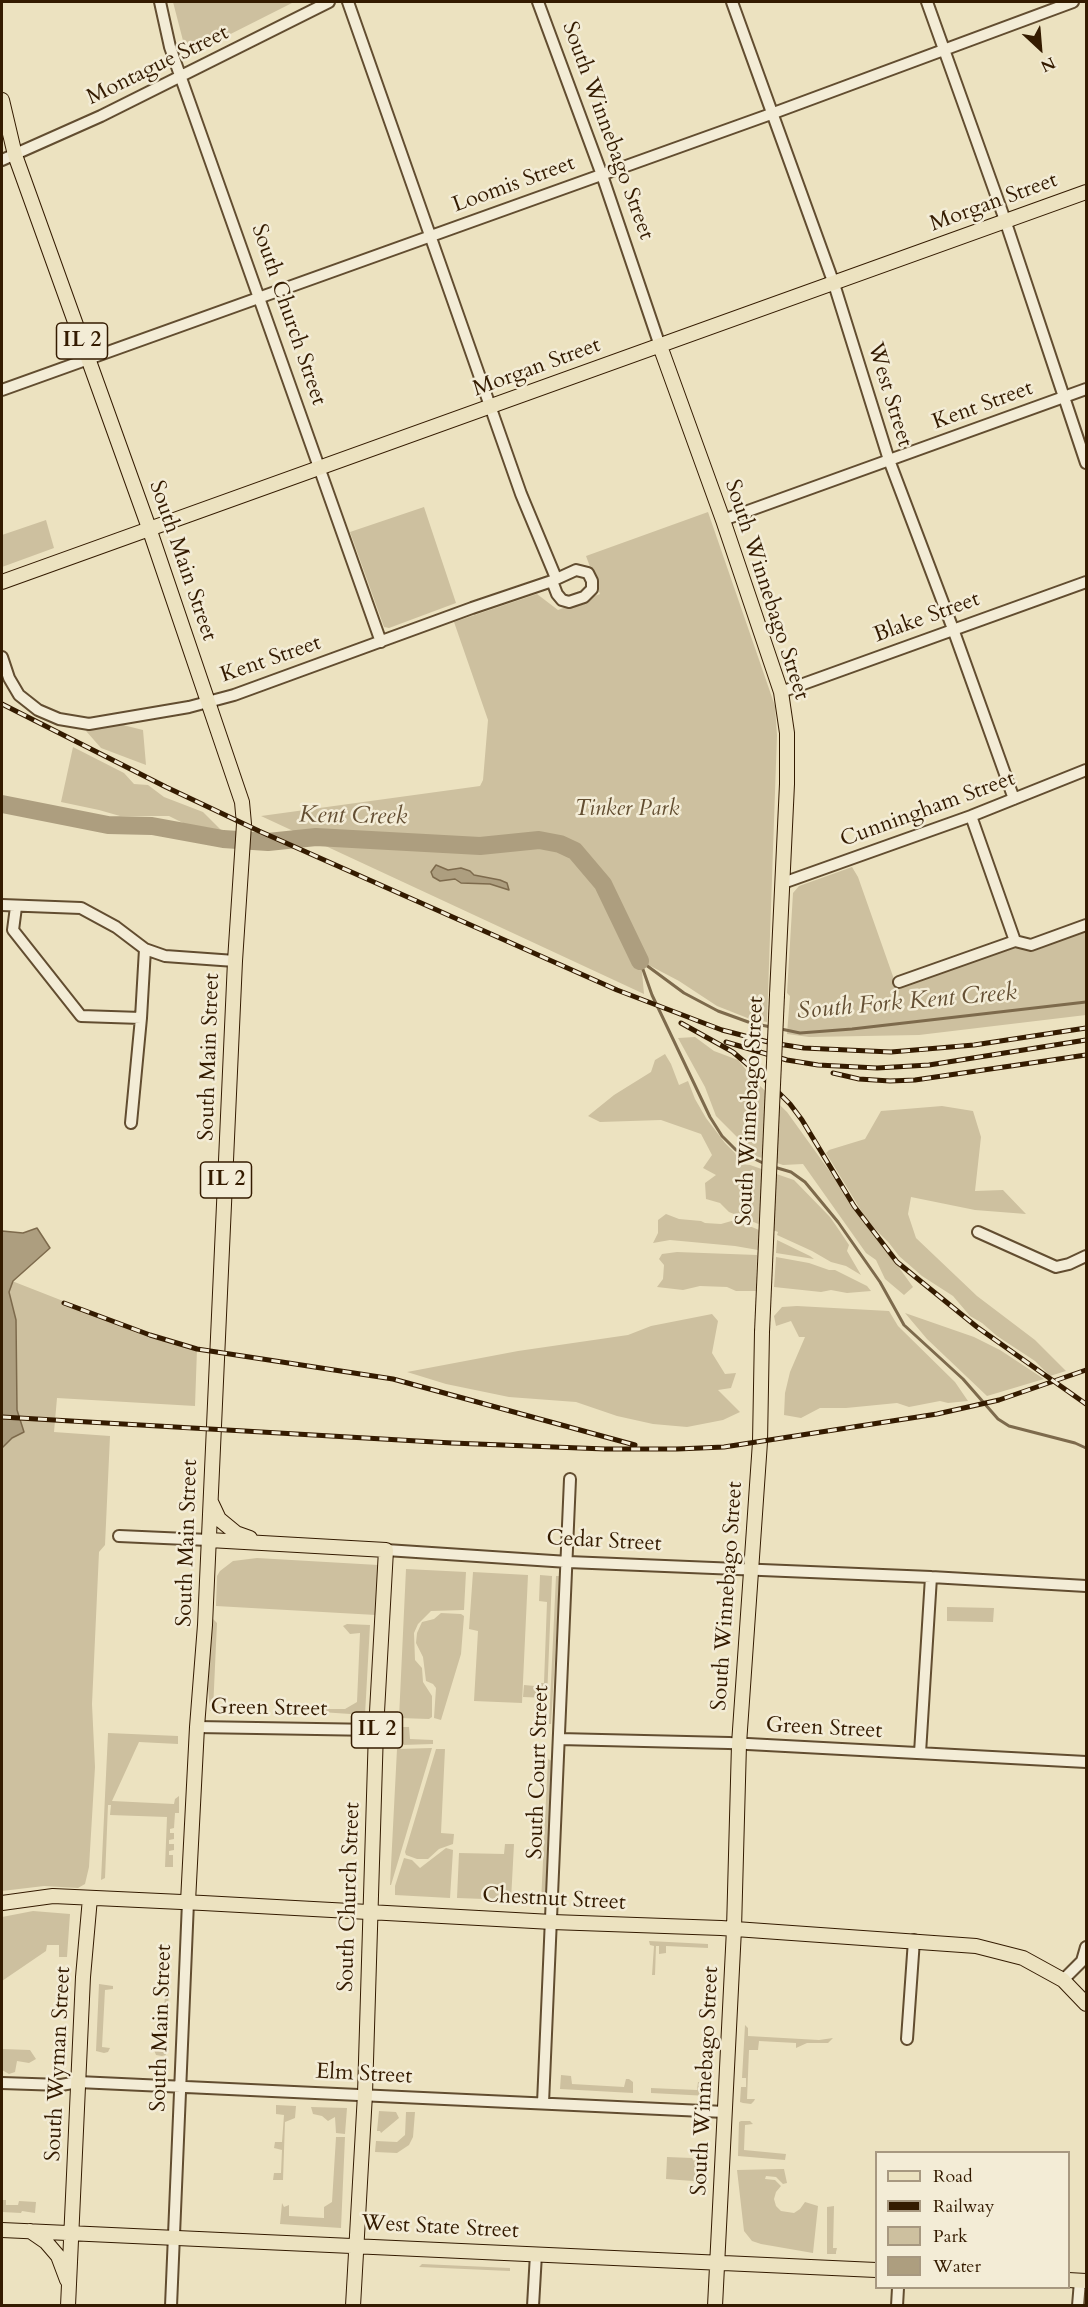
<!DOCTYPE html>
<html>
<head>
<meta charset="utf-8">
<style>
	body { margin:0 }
	#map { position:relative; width:1088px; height:2307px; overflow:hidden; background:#ece2c0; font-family:Cardo,serif }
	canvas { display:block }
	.frame { position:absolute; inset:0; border:3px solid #341b00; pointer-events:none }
	.legend { position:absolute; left:875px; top:2151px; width:195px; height:138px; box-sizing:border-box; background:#f3ecd6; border:2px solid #a79880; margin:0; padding:8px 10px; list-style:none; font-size:18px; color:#341b00 }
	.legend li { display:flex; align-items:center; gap:12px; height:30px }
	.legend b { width:30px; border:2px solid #a79880 }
	.north { position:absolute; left:1010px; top:18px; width:60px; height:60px; -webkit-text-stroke:4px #f3ecd6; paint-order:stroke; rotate:154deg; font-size:16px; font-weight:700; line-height:24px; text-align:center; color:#341b00 }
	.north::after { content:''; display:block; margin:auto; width:21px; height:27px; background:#341b00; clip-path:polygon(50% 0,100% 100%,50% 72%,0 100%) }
</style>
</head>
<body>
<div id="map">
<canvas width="1088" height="2307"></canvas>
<div class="frame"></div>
<ul class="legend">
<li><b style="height:8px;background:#ece2c0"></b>Road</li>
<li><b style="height:8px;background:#341b00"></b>Railway</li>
<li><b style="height:16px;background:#cdc09f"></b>Park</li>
<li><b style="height:16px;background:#ad9e7f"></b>Water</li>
</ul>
<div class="north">N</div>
</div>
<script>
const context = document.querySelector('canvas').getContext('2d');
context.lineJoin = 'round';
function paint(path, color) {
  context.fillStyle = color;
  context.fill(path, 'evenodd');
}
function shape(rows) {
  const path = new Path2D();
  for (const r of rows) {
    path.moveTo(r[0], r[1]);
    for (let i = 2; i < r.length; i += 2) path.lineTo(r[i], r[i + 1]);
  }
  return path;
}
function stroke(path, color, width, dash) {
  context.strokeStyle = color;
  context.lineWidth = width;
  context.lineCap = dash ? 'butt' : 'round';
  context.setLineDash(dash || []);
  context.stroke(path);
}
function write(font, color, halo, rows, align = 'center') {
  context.font = font + ' Cardo,serif';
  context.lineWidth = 5;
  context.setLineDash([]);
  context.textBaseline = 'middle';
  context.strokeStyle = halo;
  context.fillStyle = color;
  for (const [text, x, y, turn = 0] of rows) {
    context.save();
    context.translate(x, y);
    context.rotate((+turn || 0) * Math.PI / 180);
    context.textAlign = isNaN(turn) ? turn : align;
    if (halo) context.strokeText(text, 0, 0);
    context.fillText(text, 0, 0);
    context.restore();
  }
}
paint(shape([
	[173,2,294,2,187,56],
	[424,507,456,603,389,628,384,627,350,532],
	[708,512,775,706,777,735,767,1022,750,1019,717,1006,679,981,641,961,644,994,261,816,480,786,483,780,488,720,454,622,537,594,558,610,600,594,586,556],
	[46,520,54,548,2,567,2,535],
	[115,723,143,730,146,765,101,748,86,731],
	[73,747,124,773,134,784,148,785,164,797,203,812,221,830,185,824,169,816,120,816,99,810,61,802],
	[852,867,858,877,895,982,1014,947,1027,949,1086,930,1086,1015,919,1035,809,1037,787,1034,790,996,787,993,793,893,799,886],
	[695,1037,714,1051,738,1060,756,1082,787,1112,913,1287,904,1295,885,1279,876,1260,866,1253,803,1164,783,1165,756,1156,716,1116,705,1087,678,1038],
	[665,1054,671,1064,679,1085,688,1081,695,1099,706,1118,725,1143,735,1153,740,1164,750,1165,794,1180,830,1217,839,1230,849,1245,847,1251,861,1275,846,1266,831,1262,812,1251,777,1235,778,1232,729,1212,720,1203,706,1199,705,1183,716,1175,703,1168,712,1155,701,1134,661,1120,600,1122,588,1116,614,1095,651,1072,655,1060],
	[942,1106,973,1111,981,1137,975,1191,1003,1190,1026,1214,975,1210,911,1197,908,1214,916,1238,977,1296,1035,1340,1066,1371,1050,1376,1035,1361,997,1336,982,1323,970,1316,953,1296,922,1276,899,1256,889,1243,868,1222,826,1153,829,1150,865,1139,881,1111],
	[666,1214,679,1219,701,1221,705,1223,721,1224,735,1220,759,1230,758,1250,735,1246,670,1240,653,1243,658,1233,658,1220],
	[777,1240,810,1256,814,1259,776,1253],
	[677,1252,757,1255,756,1291,736,1291,727,1287,700,1286,683,1290,657,1287,663,1279,664,1265,659,1259,662,1254],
	[776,1257,809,1263,829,1270,835,1270,867,1286,871,1291,847,1293,831,1290,821,1292,774,1287],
	[12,1281,150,1335,197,1349,195,1406,57,1398,54,1432,110,1436,105,1545,99,1552,92,1704,95,1767,89,1867,85,1884,78,1888,44,1886,2,1891,2,1448,12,1438,24,1432,17,1410,16,1320,9,1292],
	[797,1306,889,1311,898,1326,955,1382,968,1401,948,1403,940,1401,909,1407,897,1403,846,1408,820,1408,801,1418,784,1415,785,1393,790,1372,805,1337,799,1337,791,1321,776,1326,774,1316,782,1307],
	[905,1313,974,1337,1000,1350,1044,1379,987,1396,927,1339],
	[712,1314,718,1321,712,1353,725,1374,736,1373,731,1388,718,1390,740,1412,723,1420,687,1427,653,1424,617,1416,576,1402,509,1397,446,1384,407,1372,518,1351,628,1335,651,1326],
	[257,1558,378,1565,376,1615,216,1606,217,1576,220,1571,233,1561],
	[406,1569,466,1572,464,1610,431,1611,418,1624,414,1633,415,1660,422,1668,423,1682,432,1696,432,1717,429,1719,399,1718],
	[473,1572,528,1575,522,1703,474,1701,478,1631,469,1629],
	[540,1575,552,1576,547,1698,523,1697,524,1685,535,1686,536,1683,544,1683,547,1602,539,1601],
	[556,1576,560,1576,551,1724,549,1724],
	[947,1607,994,1608,993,1622,947,1621],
	[441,1613,461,1614,464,1616,461,1654,441,1720,434,1718,436,1688,433,1684,426,1681,423,1657,416,1643,417,1633,422,1622,434,1619],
	[213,1619,217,1623,213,1710,210,1711,208,1686],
	[347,1624,370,1625,365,1715,321,1712,321,1709,345,1709,357,1702,360,1633,350,1634,343,1626],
	[402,1727,409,1727,410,1739,433,1740,433,1744,402,1745],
	[108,1733,178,1736,178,1744,139,1742,112,1801,174,1804,175,1799,179,1796,179,1813,175,1813,174,1828,170,1829,170,1833,174,1833,174,1839,169,1840,169,1844,174,1844,174,1850,169,1851,169,1855,173,1855,173,1867,165,1867,167,1817,110,1815,111,1805,108,1805,105,1878,101,1880],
	[432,1748,391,1885,390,1885,397,1749],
	[436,1749,445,1749,441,1833,454,1834,453,1844,439,1849,428,1859,417,1859,406,1855,405,1852],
	[548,1759,552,1761,545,1902,541,1902],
	[505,1844,514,1844,511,1900,457,1898,459,1853,504,1854],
	[446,1848,453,1850,450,1898,395,1895,395,1886,404,1858,412,1860,420,1868],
	[33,1911,70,1914,67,1957,59,1957,59,1945,47,1945,46,1951,2,1981,2,1917],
	[649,1941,708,1944,708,1948,666,1946,666,1953,659,1954,659,1946,656,1946,655,1975,652,1975,654,1946,650,1945],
	[99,1984,113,1986,113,1989,105,1990,102,2047,110,2048,108,2052,104,2053,96,2051],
	[160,1987,169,1988,166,2055,162,2056,156,2055,154,2050,162,2050,165,1993,156,1991],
	[745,2025,748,2028,748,2036,819,2040,833,2038,828,2043,807,2043,796,2048,796,2043,759,2041,758,2050,749,2050,747,2099,755,2099,754,2101,751,2104,743,2103,740,2102,741,2087,746,2087,746,2078,742,2078],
	[708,2040,714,2041,712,2094,708,2096,651,2093,651,2088,697,2090,698,2082,706,2082],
	[2,2049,30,2050,36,2059,29,2063,17,2061,15,2072,9,2074,2,2070],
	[561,2075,571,2076,572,2084,624,2087,626,2079,629,2079,633,2082,633,2093,560,2089],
	[276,2105,296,2106,295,2118,285,2122,283,2180,273,2180,274,2173,281,2173,282,2150,274,2148,275,2142,282,2142,284,2115,276,2114],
	[311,2107,347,2108,345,2134,336,2133,335,2117,328,2121,322,2116,313,2114],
	[379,2111,396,2112,399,2118,381,2133,380,2131,377,2131],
	[406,2112,415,2112,413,2137,409,2145,397,2153,375,2152,376,2141,397,2142,405,2135],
	[741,2121,750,2121,753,2124,745,2125,744,2150,786,2154,785,2160,738,2156,739,2122],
	[336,2137,345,2137,341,2228,280,2224,282,2203,284,2207,289,2205,289,2216,324,2218,324,2207,332,2202],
	[667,2157,692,2158,694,2161,696,2159,707,2160,706,2169,703,2171,706,2171,706,2182,666,2179],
	[784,2169,787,2183,783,2184,776,2177,766,2176,765,2179,775,2180,781,2186,776,2192,774,2199,776,2206,781,2211,794,2213,800,2209,805,2202,818,2206,813,2253,761,2244,752,2241,744,2231,737,2170],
	[2,2200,6,2200,6,2205,18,2205,19,2201,36,2202,35,2213,22,2211,21,2213,2,2212],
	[834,2206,833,2248,837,2248,836,2252,836,2254,827,2254,827,2207],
	[422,2264,510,2268,510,2271,419,2267]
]), '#cdc09f');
const water = shape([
	[436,865,448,870,461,868,470,871,474,875,500,880,507,883,509,890,490,884,461,883,455,879,440,881,433,877,431,872,436,865],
	[37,1228,50,1248,13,1281,9,1292,16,1320,17,1410,24,1432,12,1438,2,1448,2,1231,23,1233,37,1228]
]);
paint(water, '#ad9e7f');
stroke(water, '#7d6a4c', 1.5);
stroke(shape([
	[640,961,652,995,710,1117,722,1136,736,1150,765,1164],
	[642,962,684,993,718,1011,751,1023,771,1027],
	[781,1029,800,1033,852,1029,1086,1002],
	[774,1167,791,1172,805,1182,838,1222,880,1282,904,1325,963,1379,998,1419,1009,1426,1075,1443,1086,1448]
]), '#7d6a4c', 3);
stroke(shape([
	[2,804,108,825,152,826,223,839,268,842,316,837,480,846,539,840,560,844,575,851,603,884,640,961]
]), '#ad9e7f', 18);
const minor = shape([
	[160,2,170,47,381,642],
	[348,2,521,494,556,578],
	[538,2,602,175,660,346],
	[732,2,834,284,889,460,953,629,1014,799],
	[927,2,1005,220,1086,463],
	[2,160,101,116,329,2],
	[2,390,771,114,1073,2],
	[723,520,1086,389],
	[2,657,9,678,19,695,38,710,59,719,89,724,189,707,234,695,472,608,552,581,576,570,588,573,592,581,592,589,584,597,569,602,562,600,557,594,552,581],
	[781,692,1086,582],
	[971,816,1015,941],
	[783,883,971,816,1086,770],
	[2,905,81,908,116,927,145,949,165,956,235,961],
	[16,907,13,930,81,1016,141,1018],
	[899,982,1015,941,1031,945,1086,925],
	[131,1123,141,1018,145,949],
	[978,1232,1056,1267,1069,1264,1086,1256],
	[119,1536,209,1540],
	[386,1550,568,1562,931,1577,1086,1586],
	[197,1727,376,1730],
	[559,1739,729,1743,1086,1762],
	[920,1753,931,1577],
	[1063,1980,1082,1961,1086,1947],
	[907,2039,914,1940],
	[2,2083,61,2085,78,2082,725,2112],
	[543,2103,570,1479],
	[171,2306,188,1902],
	[533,2306,536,2254],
	[897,2306,898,2288],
	[1078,2306,1080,2281]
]);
const major = shape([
	[2,100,15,155,149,528,242,802,244,824,235,961,205,1625,197,1727,188,1902],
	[660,346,723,520,781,692,787,733,787,784,777,995],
	[2,582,1086,192],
	[211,1502,219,1519,236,1533,250,1538],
	[209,1540,386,1550,376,1730,365,2094,353,2306],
	[2,1903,53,1896,203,1903,552,1922,721,1928,976,1946,1023,1958,1063,1980,1086,2004],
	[2,2230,876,2270],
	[30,2231,46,2242,58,2256,67,2280],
	[1068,2280,1086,2281],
	[68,2306,83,1977,90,1898],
	[715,2306,734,1929,739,1744,760,1442,762,1332]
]);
stroke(minor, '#624d30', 14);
stroke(major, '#341b00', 16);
stroke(minor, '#f3ecd6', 10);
stroke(major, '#ece2c0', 14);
const rail = shape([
	[2,704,166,787,259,831,617,990,722,1030,772,1043,804,1048,891,1052,974,1045,1086,1028],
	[681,1023,733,1052,768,1082,790,1104,802,1120,854,1206,897,1262,977,1327,1086,1404],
	[726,1042,787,1060,818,1065,877,1068,929,1065,1086,1040],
	[833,1073,859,1079,890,1081,915,1080,1086,1055],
	[64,1303,150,1335,197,1349,393,1379,635,1445],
	[2,1417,452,1443,605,1449,677,1449,724,1447,937,1414,999,1400,1086,1370]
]);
stroke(rail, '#341b00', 5);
stroke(rail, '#f3ecd6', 3, [9]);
const majorBridge = shape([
	[762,1332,777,995]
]);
stroke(majorBridge, '#341b00', 16, []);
stroke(majorBridge, '#ece2c0', 14);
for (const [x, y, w] of [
	[82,341,51],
	[226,1180,51],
	[377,1730,51]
]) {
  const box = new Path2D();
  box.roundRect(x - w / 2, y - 18, w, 36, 4.5);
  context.fillStyle = '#f3ecd6';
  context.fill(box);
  stroke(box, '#341b00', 1.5);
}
write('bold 21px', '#341b00', null, [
	["IL 2",82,341],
	["IL 2",226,1180],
	["IL 2",377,1730]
]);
write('22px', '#341b00', '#f3ecd6', [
	["Montague Street",158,66,-26],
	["South Winnebago Street",607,131,70],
	["Loomis Street",514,185,-20],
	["Morgan Street",994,203,-20],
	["South Church Street",288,315,71],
	["Morgan Street",537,368,-20],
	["West Street",889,395,73],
	["Kent Street",983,406,-20],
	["South Main Street",182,561,71],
	["South Winnebago Street",766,590,72],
	["Blake Street",927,618,-20],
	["Kent Street",271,660,-19],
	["Cunningham Street",928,810,-20],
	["South Main Street",210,1057,-88],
	["South Winnebago Street",751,1111,-87],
	["Cedar Street",604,1542,3],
	["South Main Street",188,1543,-88],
	["South Winnebago Street",728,1596,-86],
	["Green Street",269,1709,1],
	["Green Street",824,1729,3],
	["South Court Street",539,1772,-88],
	["South Church Street",350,1897,-88],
	["Chestnut Street",554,1900,3],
	["South Main Street",162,2028,-88],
	["South Wyman Street",59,2064,-87],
	["Elm Street",364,2075,3],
	["South Winnebago Street",706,2081,-87],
	["West State Street",440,2228,3]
]);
write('italic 22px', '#624d30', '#f3ecd6', [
	["Tinker Park",627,810]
]);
write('italic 24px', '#644f33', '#f3ecd6', [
	["Kent Creek",353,817,1],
	["South Fork Kent Creek",907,1003,-5]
]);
</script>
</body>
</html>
